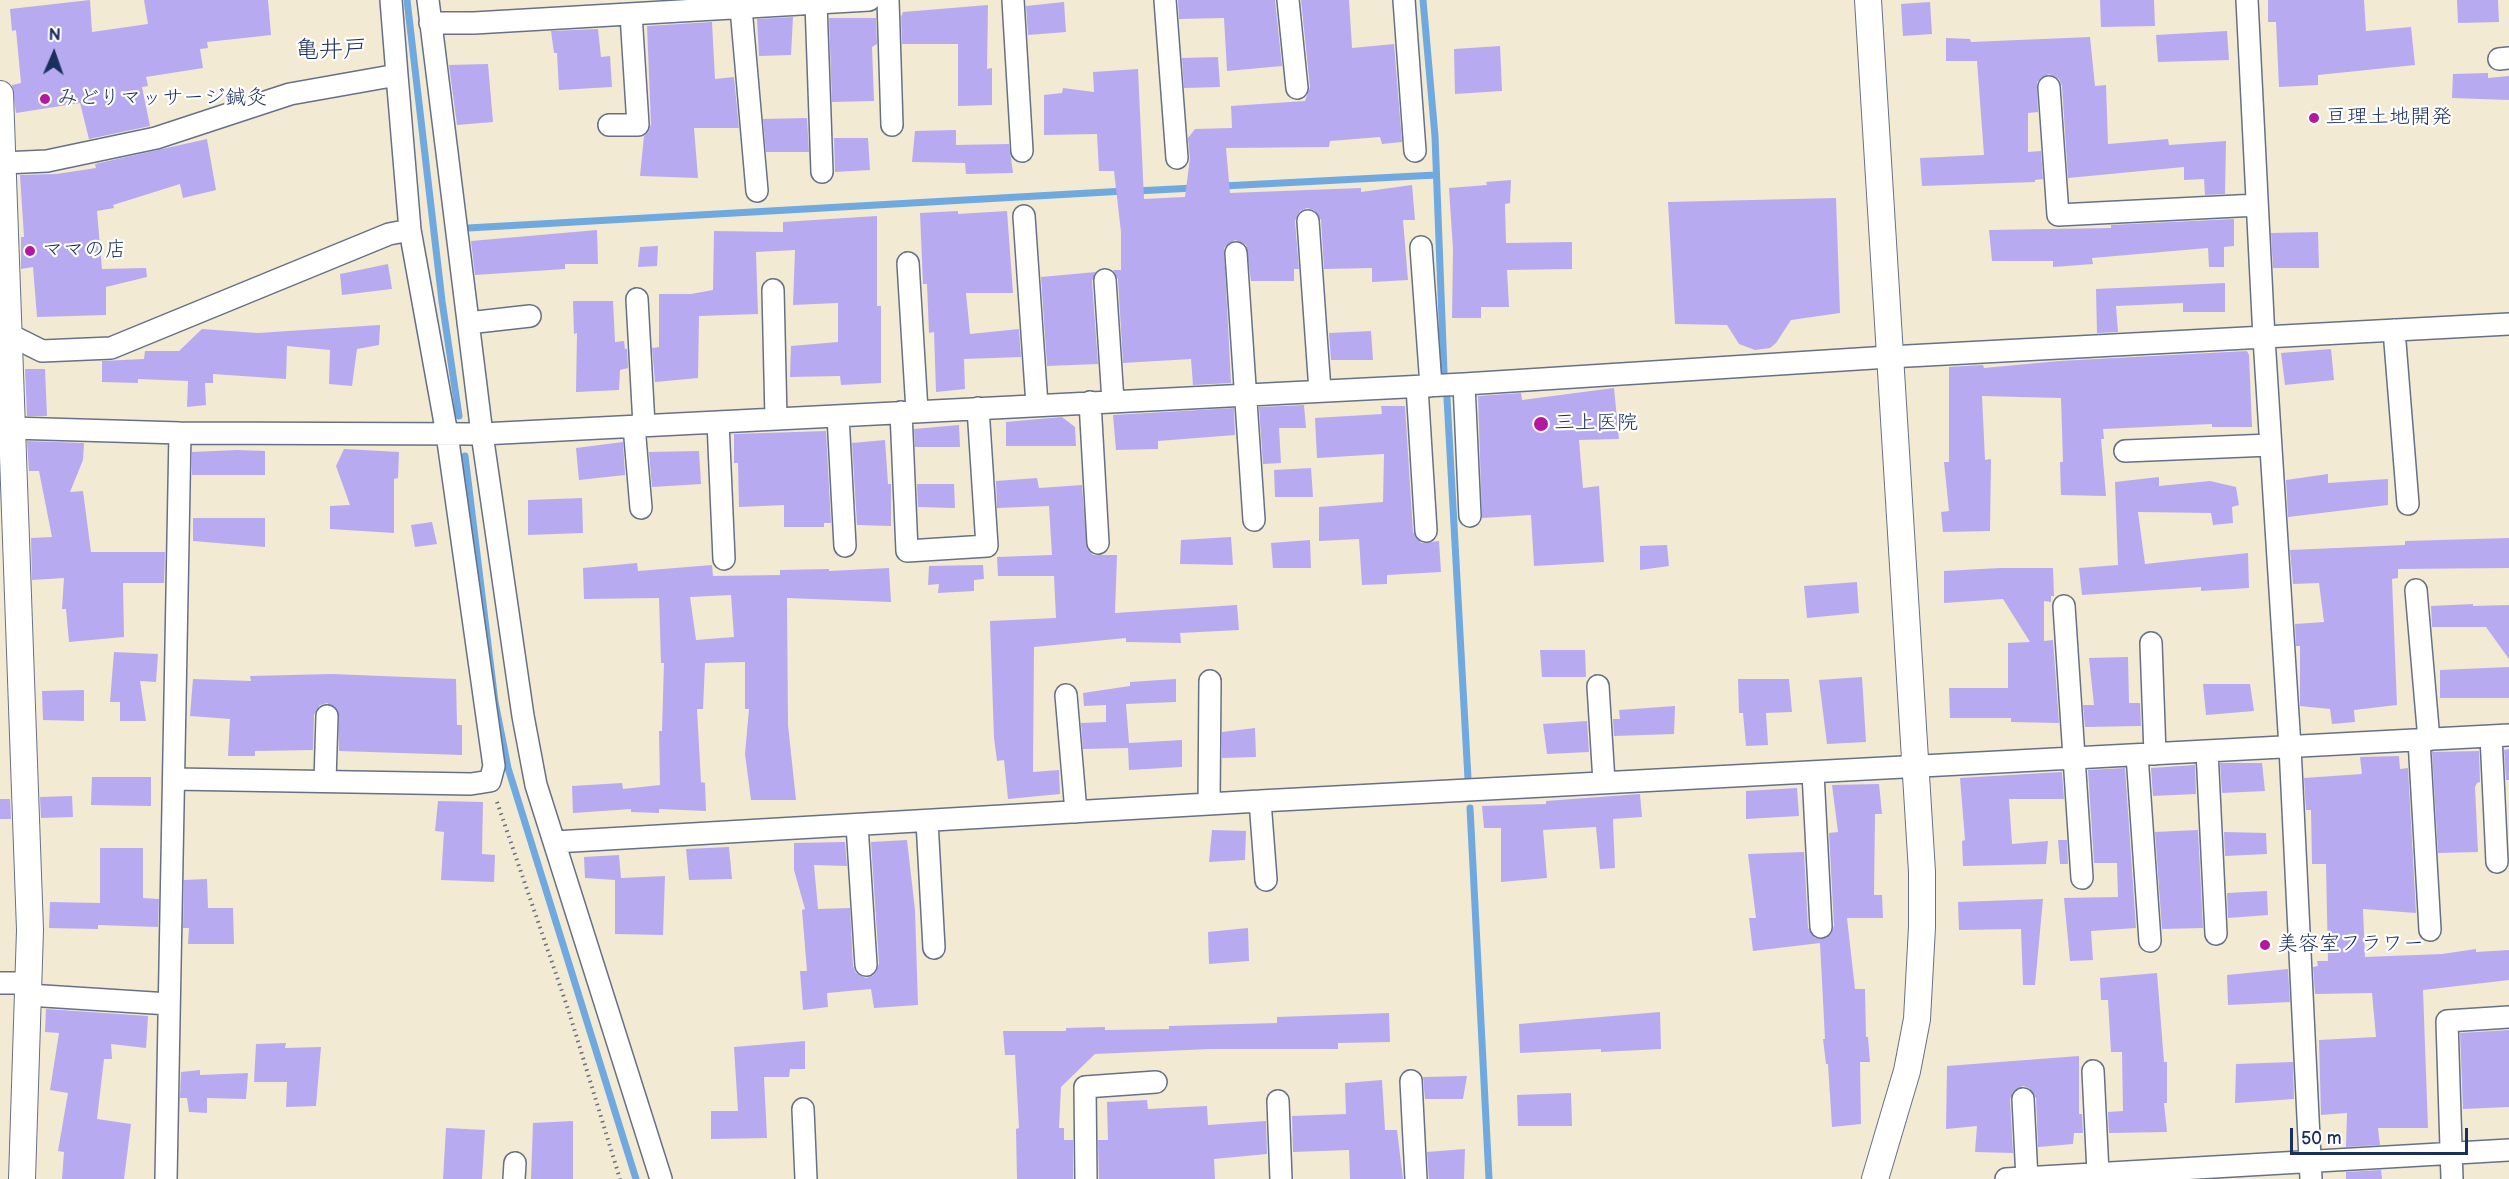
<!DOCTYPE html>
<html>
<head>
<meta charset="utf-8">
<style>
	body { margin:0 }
	#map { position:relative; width:2509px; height:1179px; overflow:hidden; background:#f2ead3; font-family:"Balsamiq Sans",sans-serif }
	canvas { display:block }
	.north { position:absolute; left:24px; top:24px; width:60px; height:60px; -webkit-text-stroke:4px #fff; paint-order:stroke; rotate:2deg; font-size:16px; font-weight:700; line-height:24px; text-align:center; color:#1b2f5e }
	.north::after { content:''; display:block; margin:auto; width:21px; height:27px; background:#1b2f5e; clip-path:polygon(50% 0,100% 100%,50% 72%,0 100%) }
	.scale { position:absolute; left:2290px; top:1128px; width:178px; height:27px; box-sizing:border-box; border:3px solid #1b2f5e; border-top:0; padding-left:8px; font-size:18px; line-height:21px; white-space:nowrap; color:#1b2f5e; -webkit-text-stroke:4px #fff; paint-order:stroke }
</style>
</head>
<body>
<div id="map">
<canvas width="2509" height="1179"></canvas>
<div class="north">N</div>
<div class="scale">50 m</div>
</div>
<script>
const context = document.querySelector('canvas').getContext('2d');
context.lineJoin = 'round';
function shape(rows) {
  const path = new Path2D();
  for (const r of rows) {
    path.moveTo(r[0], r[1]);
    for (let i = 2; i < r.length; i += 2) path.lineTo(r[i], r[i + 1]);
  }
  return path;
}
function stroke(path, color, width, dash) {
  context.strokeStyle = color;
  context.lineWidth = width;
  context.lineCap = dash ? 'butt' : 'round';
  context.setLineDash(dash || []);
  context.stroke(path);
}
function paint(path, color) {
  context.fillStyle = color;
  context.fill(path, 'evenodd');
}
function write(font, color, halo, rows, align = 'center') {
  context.font = font + ' "Balsamiq Sans","Klee One",sans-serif';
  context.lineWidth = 4.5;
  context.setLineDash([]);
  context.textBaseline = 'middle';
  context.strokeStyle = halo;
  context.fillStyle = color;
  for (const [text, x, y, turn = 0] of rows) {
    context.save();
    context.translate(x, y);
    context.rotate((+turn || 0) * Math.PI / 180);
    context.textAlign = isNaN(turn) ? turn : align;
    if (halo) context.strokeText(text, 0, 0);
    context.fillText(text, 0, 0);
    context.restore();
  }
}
stroke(shape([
	[407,0,442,301,459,416],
	[1423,0,1435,136,1444,372],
	[1223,186,1436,175],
	[1136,191,1194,188],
	[468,228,1125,191],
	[1447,398,1468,779],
	[465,456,495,702,508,768,636,1179],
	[1470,808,1489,1179]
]), '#6fa9df', 7);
paint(shape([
	[90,0,92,32,148,24,144,0,268,0,271,35,207,42,208,48,200,49,203,68,146,77,148,86,142,87,150,126,89,139,80,103,16,113,12,85,21,83,16,30,12,31,10,9],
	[1178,0,1275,0,1282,66,1227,71,1224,18,1179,19],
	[1301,0,1349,0,1352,48,1394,44,1402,142,1382,144,1380,137,1330,141,1329,147,1226,148,1230,193,1361,188,1361,192,1412,185,1415,220,1403,220,1408,280,1372,282,1372,268,1324,269,1321,220,1314,210,1307,208,1300,211,1295,221,1299,269,1294,269,1294,281,1251,281,1246,245,1235,240,1224,248,1231,383,1193,385,1191,359,1123,363,1118,279,1113,270,1121,270,1121,232,1114,171,1099,171,1097,134,1044,135,1044,95,1062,93,1063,88,1094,92,1093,72,1138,69,1144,199,1185,197,1190,158,1188,138,1195,129,1232,128,1231,106,1305,101,1310,87],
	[2100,0,2154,0,2155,26,2101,27],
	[2268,0,2364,0,2366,31,2411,27,2415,65,2318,75,2318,85,2279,87,2276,22,2268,22],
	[2457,0,2498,0,2499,22,2458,23],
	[1064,2,1066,32,1028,35,1026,6],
	[1930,2,1932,34,1903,36,1901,4],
	[988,5,987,69,992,68,992,105,958,106,958,44,902,44,901,17,903,12],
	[793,17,791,55,759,56,757,19],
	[829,18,876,18,877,44,872,47,874,101,832,102],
	[712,22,715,79,734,77,739,128,694,128,698,178,640,176,644,136,649,131,651,124,647,26],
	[598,29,601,57,610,56,612,87,559,90,557,53,554,53,551,31],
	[2227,31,2229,60,2158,62,2156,35],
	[2090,37,2095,86,2106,85,2108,144,2168,139,2169,145,2226,141,2225,194,2205,195,2204,179,2184,180,2184,167,2068,178,2062,86,2059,79,2049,74,2037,82,2038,112,2028,113,2028,152,2041,151,2043,179,2035,180,2035,182,1922,186,1920,158,1984,155,1977,61,1946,61,1946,38,1970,39,1971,42],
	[1500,46,1502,91,1455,94,1454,49],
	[1218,57,1220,87,1184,88,1182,58],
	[488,64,493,122,457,125,449,65],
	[2488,73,2488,78,2509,76,2509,100,2452,98,2453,74],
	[807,118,809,152,766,152,763,119],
	[956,130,956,145,1009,144,1013,173,966,174,965,163,912,162,915,131],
	[834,138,868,138,870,170,835,172],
	[207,139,216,190,183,198,180,184,113,205,114,208,97,211,102,269,146,268,147,277,106,287,106,315,37,317,33,267,21,269,21,237,24,237,20,175,56,174,96,168,95,164],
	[1511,180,1510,203,1505,204,1506,243,1572,242,1572,269,1507,270,1509,307,1481,307,1481,318,1452,318,1453,249,1449,188,1487,185,1486,182],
	[1836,198,1840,313,1791,320,1776,343,1770,348,1755,350,1739,344,1727,325,1675,324,1668,202],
	[958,211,958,214,1007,211,1013,293,966,293,970,334,1019,329,1021,357,964,359,965,389,936,392,934,332,929,333,927,284,923,284,920,213],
	[877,216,877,306,881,306,881,383,841,385,840,376,790,377,791,346,838,342,838,303,793,305,795,250,756,252,758,314,699,316,698,378,655,382,652,348,659,347,659,294,691,294,713,290,714,231,783,232,783,222],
	[2234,219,2234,246,2224,247,2224,267,2209,267,2208,248,2092,258,2093,264,2053,267,2053,261,1992,261,1989,230,2111,228,2111,225],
	[597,230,598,264,565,264,565,269,475,275,471,241],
	[2318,232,2319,268,2273,268,2271,233],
	[658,246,657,266,638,267,640,247],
	[388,264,392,289,342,295,340,274],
	[1096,272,1092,281,1098,364,1047,366,1041,277],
	[2225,283,2225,312,2183,312,2183,303,2116,306,2118,332,2097,333,2096,289],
	[573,301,613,301,615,342,624,341,625,349,627,349,628,368,620,370,619,390,576,392,577,333,574,334],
	[380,325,379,345,357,349,352,386,329,384,330,350,287,346,286,379,213,374,213,383,205,383,206,405,187,407,188,381,138,379,138,383,102,382,102,361,144,359,145,351,179,351,202,329,258,333],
	[1371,331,1373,360,1331,360,1329,333],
	[2331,349,2334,380,2285,385,2281,353],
	[2247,351,2249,355,2252,427,2212,427,2212,424,2103,429,2104,439,2101,439,2106,496,2061,495,2060,462,2063,462,2061,398,1982,396,1985,460,1991,459,1990,531,1943,532,1941,512,1949,511,1944,462,1949,462,1949,367,1983,365,1984,368,2059,361],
	[25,369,45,369,47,416,27,416],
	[1614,388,1619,439,1579,440,1583,488,1599,486,1604,562,1534,566,1531,515,1482,518,1478,396,1521,393,1522,400],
	[1304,405,1306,428,1279,428,1281,463,1263,464,1259,407],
	[1381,406,1405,406,1413,532,1421,543,1439,541,1441,572,1387,575,1387,584,1362,585,1359,539,1319,541,1319,507,1383,502,1384,454,1317,458,1315,418,1382,414],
	[1234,408,1235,435,1158,441,1158,449,1116,450,1113,415],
	[1062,417,1075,427,1076,446,1006,446,1006,422],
	[959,425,960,447,915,447,914,429],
	[826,431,831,523,824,523,824,527,784,527,784,505,739,507,738,463,734,463,734,434],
	[885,440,888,484,891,484,891,526,857,525,852,443],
	[27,441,84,443,83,460,70,492,83,491,91,552,165,552,164,583,123,583,124,637,69,642,66,609,62,609,64,578,32,580,31,538,52,537,39,471,29,471],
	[623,442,625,475,579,480,576,448],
	[344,449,399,452,398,478,394,479,394,533,330,529,330,506,350,505,336,466],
	[237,450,265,451,265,475,192,475,192,452],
	[699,451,701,484,652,487,649,452],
	[1311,468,1313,497,1275,497,1274,470],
	[2328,474,2328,483,2388,479,2388,505,2288,517,2286,480],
	[2159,477,2159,486,2210,481,2236,487,2239,505,2232,507,2233,523,2213,525,2211,513,2138,512,2145,564,2248,553,2249,588,2201,591,2201,587,2082,595,2079,568,2118,565,2115,482],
	[1037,478,1039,488,1082,485,1087,549,1093,555,1117,555,1115,613,1237,605,1239,630,1180,633,1181,643,1126,642,1126,638,1034,647,1033,772,1059,770,1060,794,1008,799,1004,760,997,761,994,738,990,621,1056,618,1054,576,998,576,997,557,1052,555,1049,506,997,508,996,481],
	[917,484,954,484,955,508,918,507],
	[582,498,583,533,528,535,528,500],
	[193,518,265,518,265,547,193,541],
	[432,522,437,544,415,547,411,525],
	[1231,537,1233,565,1180,564,1181,540],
	[2509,538,2509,568,2398,569,2398,578,2392,579,2397,705,2354,710,2355,722,2332,724,2330,709,2300,706,2300,646,2296,646,2295,624,2324,622,2319,583,2293,584,2290,550,2405,545,2405,541],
	[1310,540,1311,568,1273,568,1271,543],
	[1667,545,1669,566,1640,570,1640,546],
	[637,563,638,571,712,565,713,576,780,575,780,570,829,569,829,571,889,568,891,602,787,598,788,725,796,800,751,800,745,754,749,709,745,709,745,662,705,663,703,709,697,709,701,782,705,783,706,811,659,809,659,813,631,812,631,809,573,813,572,786,622,783,623,789,660,785,659,731,662,731,664,663,661,663,659,598,584,599,583,568],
	[731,595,734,637,696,640,690,597],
	[983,565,984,579,974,580,974,591,938,593,939,584,928,585,929,566],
	[2000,568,2053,568,2054,596,2051,596,2051,602,2044,601,2044,641,2053,640,2059,723,2011,722,2011,718,1950,718,1949,688,2008,688,2008,643,2030,642,2003,599,1944,603,1944,571],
	[1857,582,1859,613,1807,618,1804,586],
	[2473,604,2473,606,2509,605,2509,659,2486,627,2432,627,2431,606],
	[1540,650,1585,650,1586,677,1542,677],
	[114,652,158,654,156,682,140,681,146,721,120,721,120,702,110,702],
	[2128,657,2129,703,2140,703,2141,726,2085,727,2083,705,2094,705,2089,658],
	[2509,667,2509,698,2440,698,2440,670],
	[332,674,456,679,457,725,462,725,462,755,339,751,338,711,327,703,320,705,314,715,313,750,255,751,255,756,228,756,230,719,190,716,193,679,251,681,250,676],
	[1862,677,1866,742,1827,744,1819,680],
	[1176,679,1176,702,1126,704,1129,743,1182,740,1182,767,1129,770,1128,748,1083,749,1081,723,1106,722,1106,705,1084,706,1083,693,1130,686,1130,682],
	[1738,679,1789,679,1792,712,1766,713,1768,745,1746,746,1743,713,1739,713],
	[2203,684,2250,684,2254,711,2206,715],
	[84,690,84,721,43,720,42,691],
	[1675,706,1674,734,1614,736,1613,719,1620,719,1619,710],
	[1587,721,1589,752,1547,754,1543,724],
	[1255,728,1256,757,1222,758,1222,732],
	[2509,749,2509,780,2506,780,2504,750],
	[2479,751,2480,782,2477,783,2475,787,2478,852,2438,853,2432,752],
	[2399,756,2400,769,2408,768,2416,913,2363,909,2365,957,2442,954,2476,949,2476,952,2509,950,2509,980,2423,990,2428,1128,2378,1128,2380,1145,2346,1147,2347,1113,2321,1115,2319,1040,2376,1037,2372,993,2315,994,2313,967,2318,966,2317,961,2328,961,2326,864,2312,864,2311,810,2306,810,2304,778,2362,774,2360,757],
	[2220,763,2262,763,2265,791,2222,793],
	[2195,765,2196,794,2153,796,2151,768],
	[2125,768,2136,928,2091,931,2093,960,2070,961,2064,898,2118,897,2117,863,2094,863,2088,770],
	[2062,772,2064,799,2009,799,2012,844,2048,841,2046,864,1963,866,1962,841,1965,840,1960,778],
	[92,777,151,777,151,806,91,805],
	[1879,784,1882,814,1875,814,1874,895,1882,895,1883,918,1847,918,1855,989,1865,989,1866,1037,1868,1037,1870,1062,1860,1062,1861,1124,1832,1127,1828,1064,1826,1064,1823,1039,1825,1039,1820,943,1753,951,1749,918,1756,918,1748,854,1804,852,1808,928,1815,938,1827,938,1834,926,1829,833,1838,832,1832,785],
	[1797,788,1799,816,1746,819,1746,791],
	[1640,794,1642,817,1613,819,1615,868,1600,869,1596,827,1543,830,1547,878,1501,882,1501,828,1484,828,1482,806,1546,804,1546,801],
	[72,796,73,817,41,818,40,797],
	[0,799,10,799,11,819,0,819],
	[438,801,483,802,482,854,495,855,494,882,441,880,444,832,435,831],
	[1212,830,1246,831,1245,860,1209,862],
	[2198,830,2203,928,2162,929,2155,832],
	[2224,832,2266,833,2267,854,2225,856],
	[907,840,915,910,918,1005,874,1008,871,989,827,993,828,1007,803,1010,800,971,807,971,802,910,805,909,794,870,794,843,845,842,847,866,814,865,818,909,850,908,853,966,856,973,866,978,874,975,879,964,871,842],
	[2058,840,2067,840,2068,864,2060,864],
	[729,847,732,879,689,880,686,849],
	[100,848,143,848,143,898,159,899,158,927,98,925,98,929,49,928,50,902,100,903],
	[619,855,621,878,665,876,663,935,615,934,615,880,585,878,584,857],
	[207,879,208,908,233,908,234,944,188,944,189,928,183,928,184,880],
	[2267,891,2268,915,2228,918,2227,893],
	[2043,899,2035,985,2023,985,2021,929,1959,930,1958,902],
	[1248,928,1249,961,1209,964,1208,932],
	[2288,969,2290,1002,2228,1005,2227,975],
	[2157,973,2164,1062,2167,1062,2167,1103,2164,1103,2167,1132,2109,1133,2108,1112,2123,1111,2122,1052,2111,1052,2108,1000,2101,1000,2100,978],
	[46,1009,148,1016,146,1048,111,1044,112,1059,104,1059,97,1119,131,1124,124,1179,62,1179,64,1152,58,1151,68,1093,50,1090,59,1033,45,1032],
	[1660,1012,1661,1049,1601,1052,1601,1049,1520,1053,1519,1024],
	[1389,1013,1390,1042,1338,1043,1338,1049,1210,1049,1095,1054,1061,1087,1059,1128,1064,1128,1064,1140,1073,1140,1073,1179,1017,1179,1016,1129,1019,1128,1015,1055,1005,1055,1003,1031,1066,1031,1066,1028,1105,1027,1105,1030,1169,1029,1169,1026,1277,1023,1277,1017],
	[2509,1030,2509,1107,2463,1109,2460,1033],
	[805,1041,805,1069,790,1069,789,1077,764,1077,767,1138,711,1139,711,1111,738,1111,734,1047],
	[286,1043,285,1048,321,1047,316,1106,286,1107,287,1082,254,1082,256,1044],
	[2079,1056,2079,1114,2082,1114,2083,1133,2074,1133,2073,1144,2038,1147,2036,1098,2029,1088,2023,1086,2016,1089,2010,1099,2013,1153,1975,1152,1977,1126,1946,1129,1947,1066],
	[2293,1062,2294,1099,2235,1103,2236,1064],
	[200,1070,200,1075,248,1073,246,1099,207,1098,207,1113,189,1112,187,1098,180,1098,181,1072],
	[1467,1076,1463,1099,1425,1099,1423,1077],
	[1382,1080,1385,1130,1397,1130,1403,1179,1350,1179,1349,1150,1293,1152,1292,1116,1346,1114,1345,1083],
	[1571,1093,1572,1126,1518,1126,1517,1095],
	[1147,1100,1148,1109,1207,1106,1208,1125,1266,1121,1267,1154,1214,1159,1215,1179,1099,1179,1098,1140,1108,1140,1107,1102],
	[573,1121,573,1179,531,1179,533,1123],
	[446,1128,485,1130,482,1179,443,1179],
	[1465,1149,1464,1179,1429,1179,1427,1152],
	[2381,1170,2382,1179,2346,1179,2346,1172]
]), '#b8aaf1');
const minor = shape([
	[391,0,397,75],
	[428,0,482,434,523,716,536,785,661,1179],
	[888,0,892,125],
	[1013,0,1022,151],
	[1165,0,1177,158],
	[1288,0,1297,88],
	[1404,0,1415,151],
	[2247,0,2264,338,2290,747,2311,1179],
	[816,3,822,172],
	[741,8,757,191],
	[430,23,474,23,869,0],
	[2499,59,2509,58],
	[2049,87,2058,215,2257,205],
	[609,125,638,125,631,14],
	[3,163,47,161,156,138,290,94,397,75,410,230],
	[1024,216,1037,405],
	[1308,221,1320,391],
	[1421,247,1431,386],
	[1236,253,1254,520],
	[908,263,917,411],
	[1105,280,1113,401],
	[773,290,776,419],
	[637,299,644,425],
	[468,323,530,316],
	[2394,330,2408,504],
	[0,334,8,334,42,351,111,348,389,234,410,230,447,434,494,766,490,781,471,784,174,779],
	[1464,384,1470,516],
	[1417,387,1426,531],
	[1090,402,1098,543],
	[901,412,907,551,987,546,978,408],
	[838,416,845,546],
	[718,422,724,559],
	[634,426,641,508],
	[12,428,180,433,482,434,1464,384,1889,357,2509,324],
	[2125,451,2270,445],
	[2416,590,2429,740],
	[2064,606,2082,878],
	[2151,643,2155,754],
	[1598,686,1604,782],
	[1066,695,1076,812],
	[2491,736,2497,862],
	[2419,740,2430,930],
	[2207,751,2216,934],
	[2137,755,2150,941],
	[1813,773,1821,927],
	[325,781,327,716],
	[1260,801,1266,880],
	[1209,804,1210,681],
	[927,821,934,948],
	[857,825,866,965],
	[555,842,1260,801,2509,735],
	[0,983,28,983],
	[28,995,169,1004],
	[2093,1071,2098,1173],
	[1411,1081,1416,1179],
	[2023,1099,2027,1179],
	[1278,1101,1281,1179],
	[803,1109,806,1179],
	[166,1179,180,433],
	[514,1179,515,1163],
	[1086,1179,1085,1087,1156,1082],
	[2006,1179,2509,1150],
	[2452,1179,2447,1021,2509,1017]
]);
const tertiary = shape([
	[1868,0,1922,872,1922,927,1917,1019,1907,1071,1875,1179],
	[0,94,30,930,22,1179]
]);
stroke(minor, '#667087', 24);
stroke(tertiary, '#667087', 28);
stroke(shape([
	[497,802,569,1012,620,1179]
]), '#667087', 4, [1.5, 4.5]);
stroke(minor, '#fff', 21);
stroke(tertiary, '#fff', 26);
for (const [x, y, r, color] of [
	[45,99,6,"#b5179e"],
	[2314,118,6,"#b5179e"],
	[30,251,6,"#b5179e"],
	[1541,424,8,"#b5179e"],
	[2265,945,6,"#b5179e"]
]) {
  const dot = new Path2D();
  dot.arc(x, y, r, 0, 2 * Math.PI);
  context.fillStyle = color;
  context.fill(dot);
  stroke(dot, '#fff', 2);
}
write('21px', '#1b2f5e', '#fff', [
	["みどりマッサージ鍼灸",57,99],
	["亘理土地開発",2326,118],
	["ママの店",42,251],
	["三上医院",1554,424],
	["美容室フラワー",2277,945]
], 'left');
write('24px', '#1b2f5e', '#fff', [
	["亀井戸",331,51]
]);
</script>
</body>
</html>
